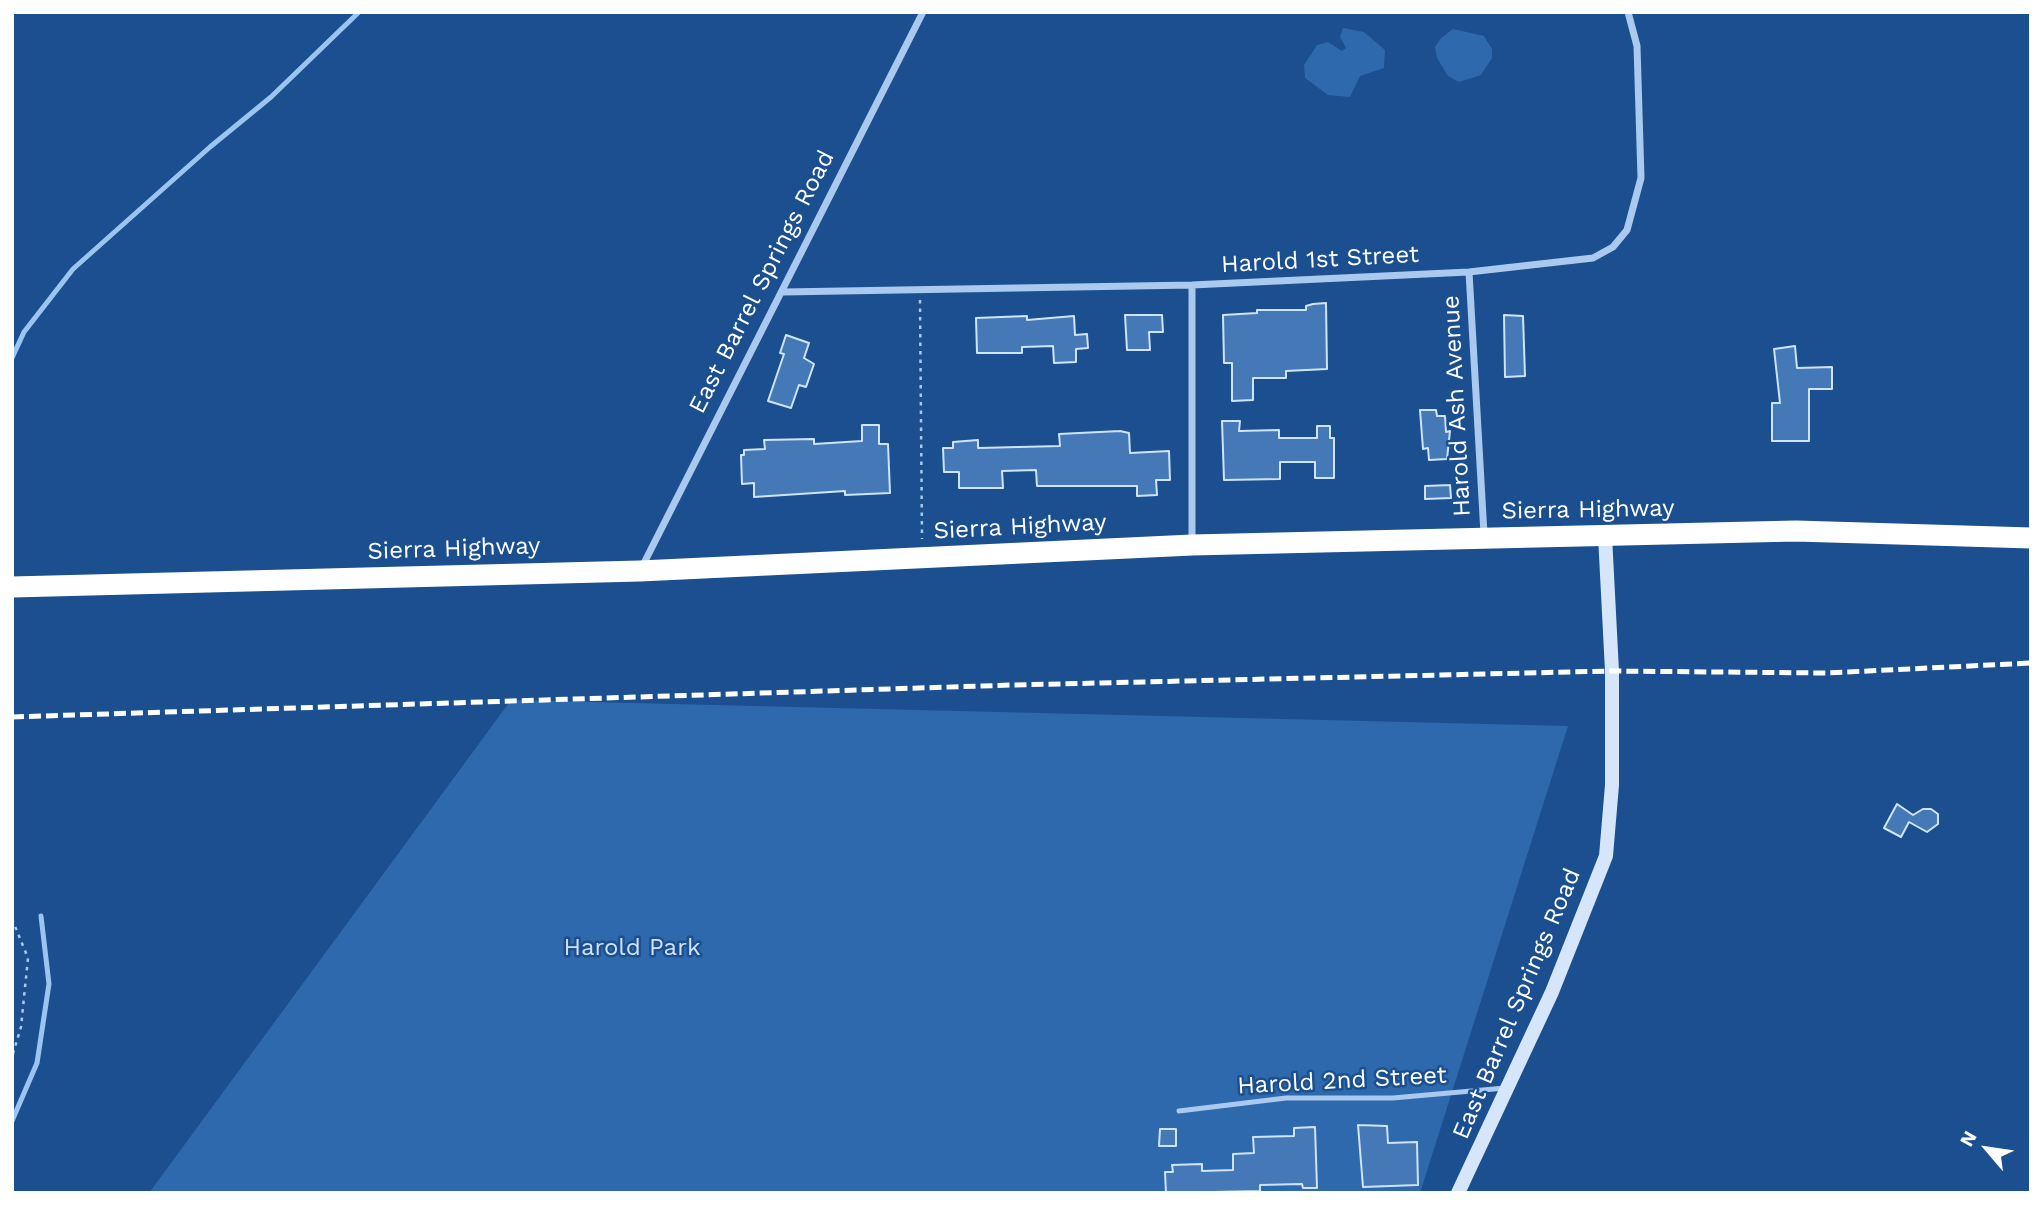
<!DOCTYPE html>
<html>
<head>
<meta charset="utf-8">
<style>
	body { margin:0 }
	#map { position:relative; width:2043px; height:1205px; overflow:hidden; background:#1b4f8f; font-family:"Work Sans",sans-serif }
	canvas { display:block }
	.frame { position:absolute; inset:0; border:14px solid #fff; pointer-events:none }
	.north { position:absolute; left:1952px; top:1114px; width:70px; height:70px; -webkit-text-stroke:5px #1b4f8f; paint-order:stroke; rotate:299deg; font-size:19px; font-weight:700; line-height:28px; text-align:center; color:#fff }
	.north::after { content:''; display:block; margin:auto; width:24px; height:32px; background:#fff; clip-path:polygon(50% 0,100% 100%,50% 72%,0 100%) }
</style>
</head>
<body>
<div id="map">
<canvas width="2043" height="1205"></canvas>
<div class="frame"></div>
<div class="north">N</div>
</div>
<script>
const context = document.querySelector('canvas').getContext('2d');
context.lineJoin = 'round';
function paint(path, color) {
  context.fillStyle = color;
  context.fill(path, 'evenodd');
}
function shape(rows) {
  const path = new Path2D();
  for (const r of rows) {
    path.moveTo(r[0], r[1]);
    for (let i = 2; i < r.length; i += 2) path.lineTo(r[i], r[i + 1]);
  }
  return path;
}
function stroke(path, color, width, dash) {
  context.strokeStyle = color;
  context.lineWidth = width;
  context.lineCap = dash ? 'butt' : 'round';
  context.setLineDash(dash || []);
  context.stroke(path);
}
function write(font, color, halo, rows, align = 'center') {
  context.font = font + ' "Work Sans",sans-serif';
  context.lineWidth = 5;
  context.setLineDash([]);
  context.textBaseline = 'middle';
  context.strokeStyle = halo;
  context.fillStyle = color;
  for (const [text, x, y, turn = 0] of rows) {
    context.save();
    context.translate(x, y);
    context.rotate((+turn || 0) * Math.PI / 180);
    context.textAlign = isNaN(turn) ? turn : align;
    if (halo) context.strokeText(text, 0, 0);
    context.fillText(text, 0, 0);
    context.restore();
  }
}
paint(shape([
	[1343,28,1364,32,1385,50,1384,68,1360,76,1350,97,1328,95,1305,78,1304,65,1317,45,1328,42,1342,51,1346,48,1340,37],
	[1453,29,1484,36,1492,49,1492,58,1481,75,1459,82,1448,76,1437,58,1435,47,1441,38],
	[511,700,1568,726,1420,1193,149,1193]
]), '#2e69ad');
stroke(shape([
	[12,358,24,332,73,269,210,147,271,97,359,12],
	[12,1121,37,1063,49,984,41,916]
]), '#9cc4f0', 5);
const building = shape([
	[1326,303,1327,369,1286,371,1286,378,1253,378,1253,400,1232,401,1232,363,1224,363,1223,315,1257,313,1257,310,1306,310,1306,306,1313,304,1326,303],
	[1125,315,1162,315,1163,332,1149,332,1150,350,1127,350,1125,315],
	[1504,315,1523,316,1525,376,1505,377,1504,315],
	[1027,316,1027,320,1074,316,1075,335,1087,334,1088,348,1076,349,1076,362,1054,363,1053,346,1022,347,1022,353,977,353,976,318,1027,316],
	[786,335,809,343,804,358,814,364,806,387,799,385,791,408,768,401,784,354,780,353,786,335],
	[1795,346,1797,368,1832,367,1832,389,1809,389,1809,441,1772,441,1772,403,1780,403,1774,349,1795,346],
	[1420,410,1436,410,1437,416,1445,416,1446,432,1450,431,1447,459,1429,460,1428,448,1423,449,1420,410],
	[1222,421,1240,421,1239,431,1279,430,1279,438,1317,438,1317,426,1330,426,1330,438,1334,438,1334,478,1315,478,1315,462,1280,462,1280,479,1224,480,1222,421],
	[862,425,879,425,879,444,888,444,890,493,845,495,845,491,754,497,754,483,742,484,741,455,744,455,744,450,765,449,764,440,814,439,814,444,862,441,862,425],
	[1120,431,1129,433,1130,453,1169,451,1170,480,1156,480,1157,495,1137,496,1137,486,1037,486,1036,470,1002,471,1003,488,959,488,959,472,944,472,943,448,953,448,953,442,978,440,978,448,1060,446,1059,434,1120,431],
	[1450,485,1451,498,1425,499,1425,486,1450,485],
	[1897,804,1913,815,1923,809,1931,809,1938,814,1938,824,1927,832,1909,822,1901,837,1884,828,1897,804],
	[1358,1125,1387,1126,1388,1143,1417,1142,1418,1185,1363,1187,1358,1125],
	[1315,1127,1317,1188,1303,1188,1302,1184,1260,1185,1260,1191,1166,1193,1165,1172,1173,1172,1172,1165,1202,1164,1202,1171,1233,1170,1233,1154,1254,1153,1253,1137,1294,1136,1294,1128,1315,1127],
	[1160,1129,1176,1129,1176,1146,1159,1146,1160,1129]
]);
paint(building, '#4478b7');
stroke(building, '#cfe3fa', 2);
stroke(shape([
	[920,300,922,539],
	[12,919,28,958,21,1027,12,1057]
]), '#a9c9ee', 2.5, [3.5, 5]);
stroke(shape([
	[1179,1111,1286,1098,1393,1098,1505,1088]
]), '#a9c9ee', 5);
stroke(shape([
	[1469,272,1484,534],
	[783,292,1192,285,1469,272,1593,258,1613,247,1627,230,1641,178,1637,46,1628,12],
	[1192,541,1192,285],
	[642,567,923,12]
]), '#a9c9ee', 7);
stroke(shape([
	[1458,1193,1552,992,1606,856,1612,785,1612,671,1605,536]
]), '#d6e6fa', 14);
stroke(shape([
	[12,587,640,571,1192,545,1796,531,2031,538]
]), '#fff', 21);
stroke(shape([
	[12,717,1013,685,1612,671,1826,673,2031,663]
]), '#fff', 5, [12, 5]);
write('24px', '#fff', '#1b4f8f', [
	["Harold 1st Street",1320,260,-3],
	["East Barrel Springs Road",762,282,-63],
	["Harold Ash Avenue",1457,406,-93],
	["Sierra Highway",1588,510,-1],
	["Sierra Highway",1020,527,-3],
	["Sierra Highway",454,549,-2],
	["East Barrel Springs Road",1517,1004,-67],
	["Harold 2nd Street",1342,1081,-3]
]);
write('24px', '#cfe3fa', '#1b4f8f', [
	["Harold Park",632,948]
]);
</script>
</body>
</html>
